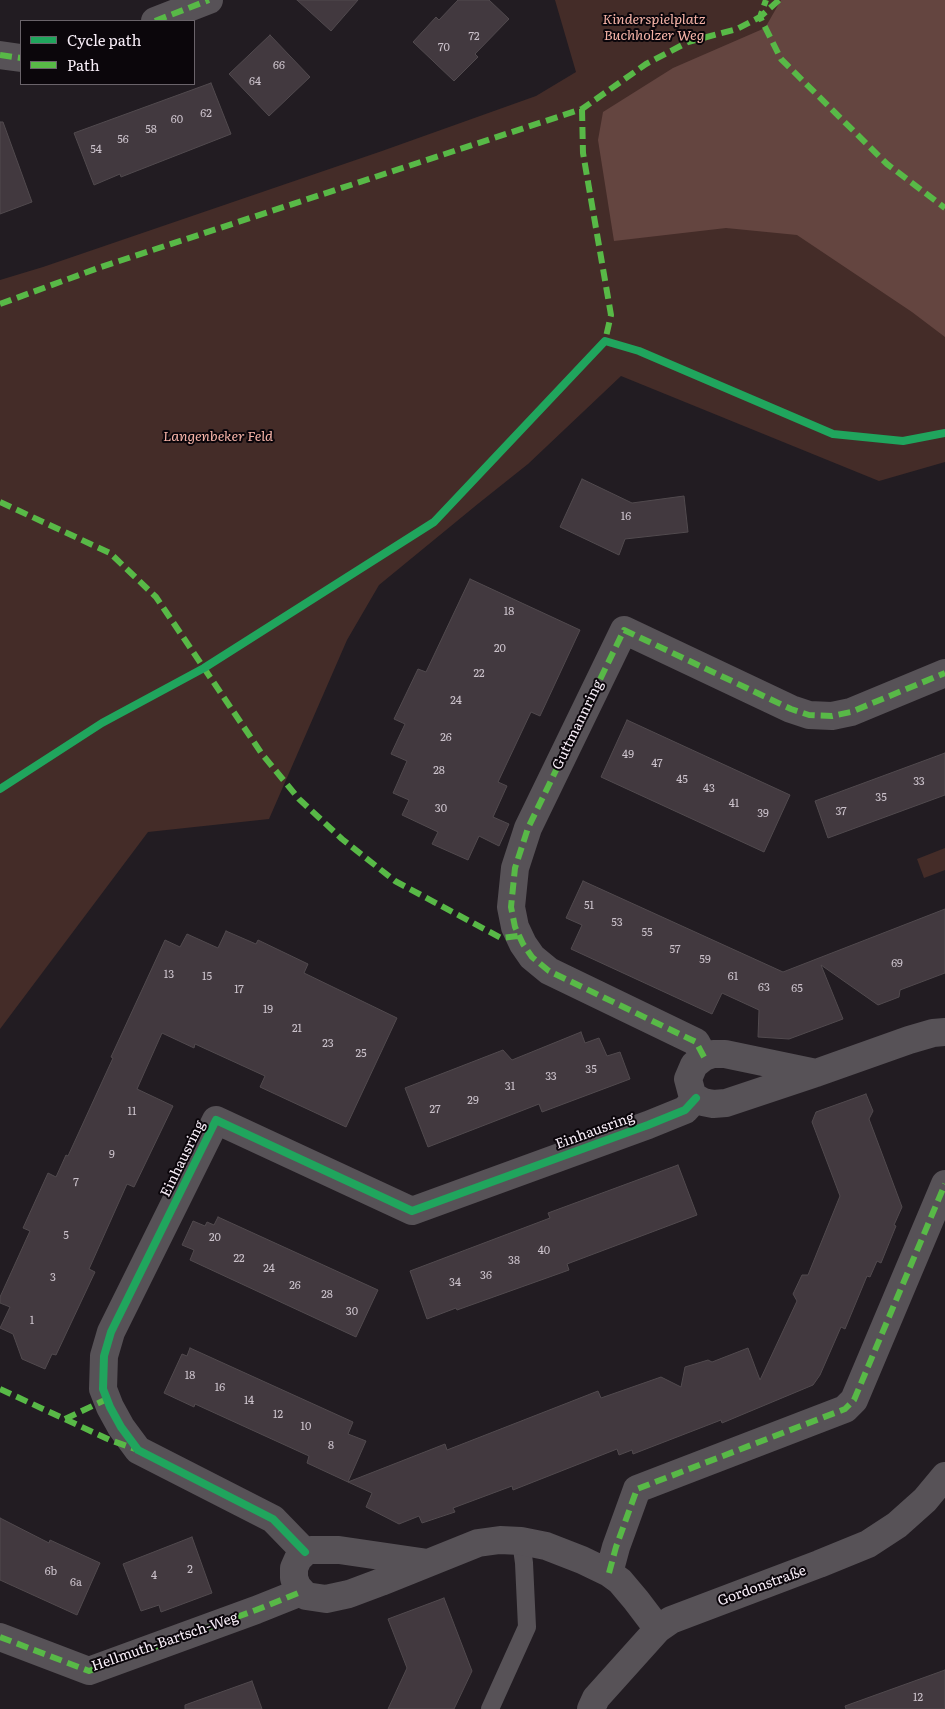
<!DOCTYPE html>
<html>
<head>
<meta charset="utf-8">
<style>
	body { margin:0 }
	#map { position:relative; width:945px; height:1709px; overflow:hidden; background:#221c22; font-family:Literata,serif }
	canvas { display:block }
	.legend { position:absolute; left:20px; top:20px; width:175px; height:65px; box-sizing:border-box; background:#0b060b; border:1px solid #6a636a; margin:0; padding:6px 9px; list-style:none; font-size:15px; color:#f8eef8 }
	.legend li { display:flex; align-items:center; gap:10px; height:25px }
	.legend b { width:25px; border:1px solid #6a636a }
</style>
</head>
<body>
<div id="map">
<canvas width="945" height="1709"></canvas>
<ul class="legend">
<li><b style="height:6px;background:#20a55d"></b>Cycle path</li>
<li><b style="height:6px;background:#58b947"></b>Path</li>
</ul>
</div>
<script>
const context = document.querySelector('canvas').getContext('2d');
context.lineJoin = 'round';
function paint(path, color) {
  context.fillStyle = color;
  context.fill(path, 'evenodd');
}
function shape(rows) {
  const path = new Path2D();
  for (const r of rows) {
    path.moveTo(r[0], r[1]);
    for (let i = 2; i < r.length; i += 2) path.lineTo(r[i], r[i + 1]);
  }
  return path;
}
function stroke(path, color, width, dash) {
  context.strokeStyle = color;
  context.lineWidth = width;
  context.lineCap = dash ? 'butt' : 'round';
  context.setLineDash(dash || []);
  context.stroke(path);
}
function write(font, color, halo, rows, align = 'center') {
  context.font = font + ' Literata,serif';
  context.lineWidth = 4;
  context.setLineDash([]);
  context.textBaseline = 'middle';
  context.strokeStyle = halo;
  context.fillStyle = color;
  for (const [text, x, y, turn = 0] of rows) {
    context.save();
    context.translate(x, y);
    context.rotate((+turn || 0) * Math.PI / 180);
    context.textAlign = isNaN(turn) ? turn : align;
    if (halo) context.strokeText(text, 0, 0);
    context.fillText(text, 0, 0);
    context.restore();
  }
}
paint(shape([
	[555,0,945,0,945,462,879,481,621,376,528,464,479,503,379,585,347,640,269,819,148,832,0,1029,0,280,43,267,382,151,536,96,576,72],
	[945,848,945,870,924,878,917,859]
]), '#442c28');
paint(shape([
	[781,0,945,0,945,337,912,312,797,235,726,228,614,241,598,140,603,112,673,68,765,28]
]), '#644540');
const building = shape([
	[297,0,358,0,331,31,297,0],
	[458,0,489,0,509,19,475,54,478,57,454,81,413,42,436,17,439,20,458,0],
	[270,35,310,77,269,116,229,74,270,35],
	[211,83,231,134,121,177,120,174,94,185,74,133,211,83],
	[0,122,3,122,32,202,0,214,0,122],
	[582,479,632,503,684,496,688,532,625,539,619,555,560,527,582,479],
	[470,579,580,630,540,716,531,712,498,782,507,786,493,817,509,824,499,846,479,836,468,860,432,844,438,832,402,815,409,800,393,793,407,761,391,754,405,724,394,719,418,669,426,672,470,579],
	[627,720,790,795,764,852,601,777,627,720],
	[945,753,945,795,828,838,815,801,945,753],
	[583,881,783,972,945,909,945,973,900,990,899,997,878,1005,821,965,843,1019,789,1039,758,1037,759,1010,722,993,712,1014,571,949,582,925,566,918,583,881],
	[226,931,256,944,258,940,308,964,304,973,397,1018,346,1127,260,1087,265,1076,195,1044,194,1048,162,1033,137,1089,173,1106,134,1187,127,1184,89,1269,95,1272,56,1355,52,1354,45,1369,22,1359,13,1334,0,1328,10,1307,0,1303,0,1297,30,1231,23,1228,48,1173,56,1177,66,1155,68,1156,113,1058,111,1057,165,940,180,947,187,934,218,948,226,931],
	[581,1032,585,1043,599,1038,607,1056,620,1052,630,1079,542,1112,539,1104,428,1147,405,1088,503,1050,512,1060,581,1032],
	[866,1094,873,1111,869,1119,902,1207,894,1225,896,1226,881,1263,877,1261,870,1277,867,1276,845,1329,841,1327,820,1375,813,1385,722,1423,721,1420,633,1454,632,1450,619,1455,617,1449,513,1490,512,1486,453,1508,455,1512,422,1523,419,1516,399,1524,366,1507,372,1493,348,1482,445,1444,447,1450,598,1391,601,1398,661,1377,681,1387,685,1367,708,1360,712,1362,748,1348,760,1380,797,1301,793,1294,802,1275,808,1275,840,1196,812,1122,816,1112,866,1094],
	[678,1165,697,1215,567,1264,569,1270,457,1310,456,1308,427,1319,410,1271,550,1218,548,1213,678,1165],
	[218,1217,378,1290,356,1337,190,1260,194,1250,182,1245,193,1221,205,1226,207,1222,214,1225,218,1217],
	[190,1348,353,1422,348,1434,366,1441,348,1482,307,1463,309,1456,195,1404,194,1407,164,1393,182,1354,187,1356,190,1348],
	[0,1518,49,1543,50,1540,100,1563,77,1615,0,1580,0,1518],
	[192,1537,212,1593,161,1612,159,1605,141,1611,123,1564,192,1537],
	[444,1598,472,1671,454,1709,388,1709,407,1668,388,1619,444,1598],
	[945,1670,945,1709,846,1709,845,1706,945,1670],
	[252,1681,262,1709,185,1709,185,1705,252,1681]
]);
paint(building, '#42393f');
stroke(building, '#514a4e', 1);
stroke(shape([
	[490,1709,527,1627,524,1563,521,1541]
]), '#575257', 18);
stroke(shape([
	[155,21,209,0],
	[0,55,21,58],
	[704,1057,696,1042,549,971,532,957,523,944,515,927,511,907,515,868,528,828,624,630,791,709,809,715,832,716,851,712,945,673],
	[816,1073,725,1054,713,1054,704,1057,694,1065,688,1079,692,1094,696,1098,703,1102,713,1104,726,1103,816,1073,909,1040,933,1033,945,1032],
	[305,1552,273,1519,138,1450,121,1427,110,1407,103,1389,104,1356,111,1332,216,1120,412,1211,648,1125,685,1110,696,1098],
	[428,1563,339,1550,311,1550,305,1552,298,1559,294,1568,294,1578,297,1586,306,1596,326,1599,349,1594,381,1582,478,1543,500,1540,521,1541,546,1546,582,1560,609,1573,620,1581,636,1600,658,1629],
	[609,1573,616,1547,637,1489,845,1409,854,1400,945,1184],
	[0,1637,89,1671,256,1610,301,1592],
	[591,1709,596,1698,658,1629,671,1620,819,1564,868,1544,897,1525,925,1500,945,1476]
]), '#575257', 28);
stroke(shape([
	[779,0,760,17,781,59,887,164,945,208],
	[155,21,209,0],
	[0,55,21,58],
	[582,109,583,153,611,315,605,341],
	[0,304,101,267,582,109,646,64,688,42,737,29,760,17,766,0],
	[0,502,110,553,156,597,262,754,299,799,342,839,395,881,501,938,518,936],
	[704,1057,696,1042,549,971,532,957,523,944,515,927,511,907,515,868,528,828,624,630,791,709,809,715,832,716,851,712,945,673],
	[0,1389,110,1440,135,1449],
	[65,1419,107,1399],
	[609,1573,616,1547,637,1489,845,1409,854,1400,945,1184],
	[0,1637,89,1671,256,1610,301,1592]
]), '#58b947', 6, [12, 6]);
stroke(shape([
	[0,789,102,723,204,668,434,522,605,341,639,351,833,434,903,441,945,433],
	[305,1552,273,1519,138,1450,121,1427,110,1407,103,1389,104,1356,111,1332,216,1120,412,1211,648,1125,685,1110,696,1098]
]), '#20a55d', 8);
write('11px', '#cac1ca', null, [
	["72",474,37],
	["70",444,48],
	["66",279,66],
	["64",255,82],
	["62",206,114],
	["60",177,120],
	["58",151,130],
	["56",123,140],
	["54",96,150],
	["16",626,517],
	["18",509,612],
	["20",500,649],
	["22",479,674],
	["24",456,701],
	["26",446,738],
	["49",628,755],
	["47",657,764],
	["28",439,771],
	["45",682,780],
	["33",919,782],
	["43",709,789],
	["35",881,798],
	["41",734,804],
	["30",441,809],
	["37",841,812],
	["39",763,814],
	["51",589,906],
	["53",617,923],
	["55",647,933],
	["57",675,950],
	["59",705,960],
	["69",897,964],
	["13",169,975],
	["15",207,977],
	["61",733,977],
	["63",764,988],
	["65",797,989],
	["17",239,990],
	["19",268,1010],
	["21",297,1029],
	["23",328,1044],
	["25",361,1054],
	["35",591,1070],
	["33",551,1077],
	["31",510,1087],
	["29",473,1101],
	["27",435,1110],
	["11",132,1112],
	["9",112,1155],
	["7",76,1183],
	["5",66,1236],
	["20",215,1238],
	["40",544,1251],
	["22",239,1259],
	["38",514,1261],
	["24",269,1269],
	["36",486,1276],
	["3",53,1278],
	["34",455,1283],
	["26",295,1286],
	["28",327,1295],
	["30",352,1312],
	["1",32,1321],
	["18",190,1376],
	["16",220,1388],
	["14",249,1401],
	["12",278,1415],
	["10",306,1427],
	["8",331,1446],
	["2",190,1570],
	["6b",51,1572],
	["4",154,1576],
	["6a",76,1583],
	["12",918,1698]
]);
write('italic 14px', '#f6b4a8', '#0b060b', [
	["Kinderspielplatz",654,20],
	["Buchholzer Weg",654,36],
	["Langenbeker Feld",218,437]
]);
write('14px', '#f8eef8', '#0b060b', [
	["Guttmannring",578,725,-64],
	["Einhausring",595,1131,-20],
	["Einhausring",183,1159,-64],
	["Gordonstraße",762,1586,-20],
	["Hellmuth-Bartsch-Weg",165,1642,-19]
]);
</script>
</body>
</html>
